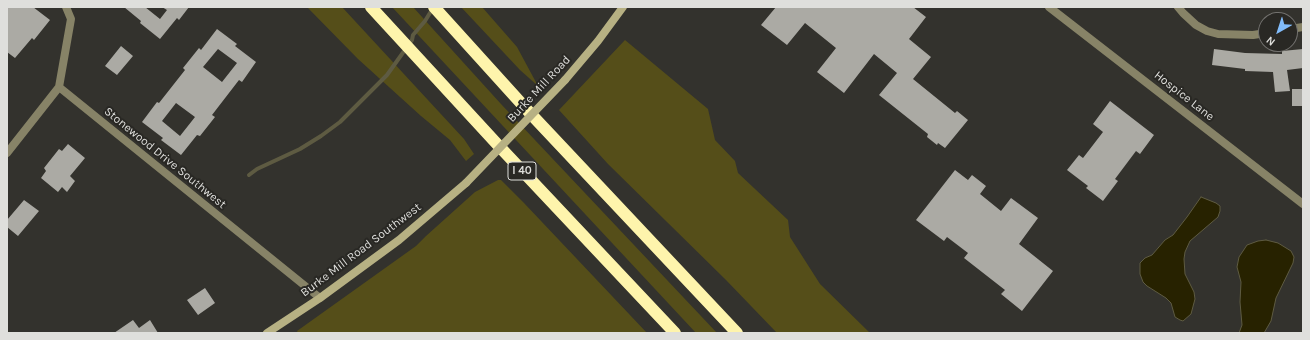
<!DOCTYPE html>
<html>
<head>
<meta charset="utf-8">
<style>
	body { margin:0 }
	#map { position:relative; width:1310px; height:340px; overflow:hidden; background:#33322d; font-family:Karla,sans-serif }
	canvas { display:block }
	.frame { position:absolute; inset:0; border:8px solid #dfdfdc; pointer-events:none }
	.north { position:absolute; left:1258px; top:12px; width:40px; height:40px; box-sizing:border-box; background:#292824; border:1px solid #72716e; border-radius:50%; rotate:219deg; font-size:11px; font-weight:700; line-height:16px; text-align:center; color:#dfdfdc }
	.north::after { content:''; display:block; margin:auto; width:14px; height:18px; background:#82bcfa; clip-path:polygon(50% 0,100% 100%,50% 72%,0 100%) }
</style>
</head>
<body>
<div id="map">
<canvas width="1310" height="340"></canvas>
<div class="frame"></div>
<div class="north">N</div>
</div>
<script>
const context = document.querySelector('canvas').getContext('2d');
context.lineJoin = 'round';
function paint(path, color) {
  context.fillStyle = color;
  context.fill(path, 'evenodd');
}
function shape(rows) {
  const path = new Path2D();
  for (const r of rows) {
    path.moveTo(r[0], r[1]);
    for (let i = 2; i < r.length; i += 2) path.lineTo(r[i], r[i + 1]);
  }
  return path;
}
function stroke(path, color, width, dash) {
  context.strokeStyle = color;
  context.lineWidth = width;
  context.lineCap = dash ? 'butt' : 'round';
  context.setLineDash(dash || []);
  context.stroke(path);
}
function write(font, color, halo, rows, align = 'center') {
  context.font = font + ' Karla,sans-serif';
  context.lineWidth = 4;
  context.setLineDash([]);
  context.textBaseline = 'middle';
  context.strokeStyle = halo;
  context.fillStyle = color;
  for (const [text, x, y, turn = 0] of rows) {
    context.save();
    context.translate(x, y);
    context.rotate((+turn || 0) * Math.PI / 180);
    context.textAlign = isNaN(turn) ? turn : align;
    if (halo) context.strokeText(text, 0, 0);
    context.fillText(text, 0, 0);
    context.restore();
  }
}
paint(shape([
	[307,7,342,7,464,139,474,154,466,161,450,140,421,116,358,59],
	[392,7,413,7,501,104,717,333,696,333],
	[461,7,482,7,517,47,538,86,520,70],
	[625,40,708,109,715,140,735,161,738,173,788,220,790,237,820,284,870,333,777,333,726,280,608,164,559,110],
	[498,180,501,180,524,203,647,333,298,333,297,331,416,246,426,236,475,192]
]), '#554e19');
const water = shape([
	[1201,197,1216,203,1220,206,1220,211,1218,217,1190,241,1185,252,1184,259,1185,274,1194,292,1195,299,1191,314,1183,321,1180,320,1175,317,1171,303,1166,298,1147,286,1143,282,1140,274,1140,263,1145,258,1152,255,1165,240,1173,235,1187,217,1201,197],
	[1266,240,1278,243,1291,251,1294,257,1293,263,1276,298,1271,321,1264,333,1239,333,1242,325,1240,302,1241,282,1237,267,1239,257,1247,245,1258,241,1266,240]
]);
paint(water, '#272200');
stroke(water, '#5e5b42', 1);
stroke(shape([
	[249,175,257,169,300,149,321,136,340,122,387,75,412,40,413,35,425,21,433,8]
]), '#5e5b42', 4);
paint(shape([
	[7,7,33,7,50,20,34,40,32,38,15,58,7,52],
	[124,7,145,7,160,19,167,10,162,7,189,7,179,20,177,18,160,39,140,23,141,21],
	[776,7,913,7,926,17,909,39,931,57,913,79,955,113,957,111,968,120,945,148,938,143,937,145,927,137,928,134,879,95,897,73,874,54,844,93,817,72,836,48,805,23,787,45,761,25],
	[217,29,237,44,235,46,256,62,242,82,239,80,212,115,215,117,200,136,197,135,181,155,161,140,163,138,142,122,157,102,159,103,185,70,183,68,199,48,201,50],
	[218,49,237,63,222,82,203,67],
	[176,103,195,117,180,136,162,121],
	[121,46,133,56,117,75,105,66],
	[1214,49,1245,53,1282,54,1282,51,1303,49,1303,68,1287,70,1290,91,1275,92,1273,72,1245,71,1245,69,1212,65],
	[1292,89,1303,89,1303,106,1292,106],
	[1110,101,1154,135,1140,154,1136,151,1115,179,1118,181,1103,201,1086,188,1088,186,1067,170,1079,155,1083,158,1103,132,1093,124],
	[68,144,85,158,70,176,75,181,67,192,62,187,58,192,41,178,46,171,44,168,59,149,62,151],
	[955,170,968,180,972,175,986,186,980,194,1001,211,1011,198,1038,218,1019,244,1053,271,1022,311,1001,294,1005,290,964,258,968,253,947,237,944,241,916,220],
	[24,200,39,211,18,236,7,227,7,220],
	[205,288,215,303,198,315,187,300],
	[133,320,139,328,150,320,158,333,114,333]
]), '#abaaa4');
stroke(shape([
	[66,7,71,19,59,87,320,298],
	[1049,7,1303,204],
	[1178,7,1183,13,1196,25,1207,31,1218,34,1253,35,1266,33],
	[1290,29,1303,27],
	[7,153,59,87]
]), '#878367', 8);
stroke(shape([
	[565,80,598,41,623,7],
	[267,333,320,298,399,240,466,183]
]), '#b7b183', 8);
stroke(shape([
	[371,7,497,144,675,333],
	[434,7,529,112,737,333]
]), '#fef4ac', 12);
stroke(shape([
	[466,183,565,80]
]), '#b7b183', 8);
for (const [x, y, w] of [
	[522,171,28]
]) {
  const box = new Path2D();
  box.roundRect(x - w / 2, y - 9, w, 18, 3);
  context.fillStyle = '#292824';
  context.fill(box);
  stroke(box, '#dfdfdc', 1);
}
write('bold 11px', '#dfdfdc', null, [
	["I 40",522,171]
]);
write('12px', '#dfdfdc', '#292824', [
	["Burke Mill Road",539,89,-47],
	["Hospice Lane",1184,96,38],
	["Stonewood Drive Southwest",165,158,39],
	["Burke Mill Road Southwest",361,250,-37]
]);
</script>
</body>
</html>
